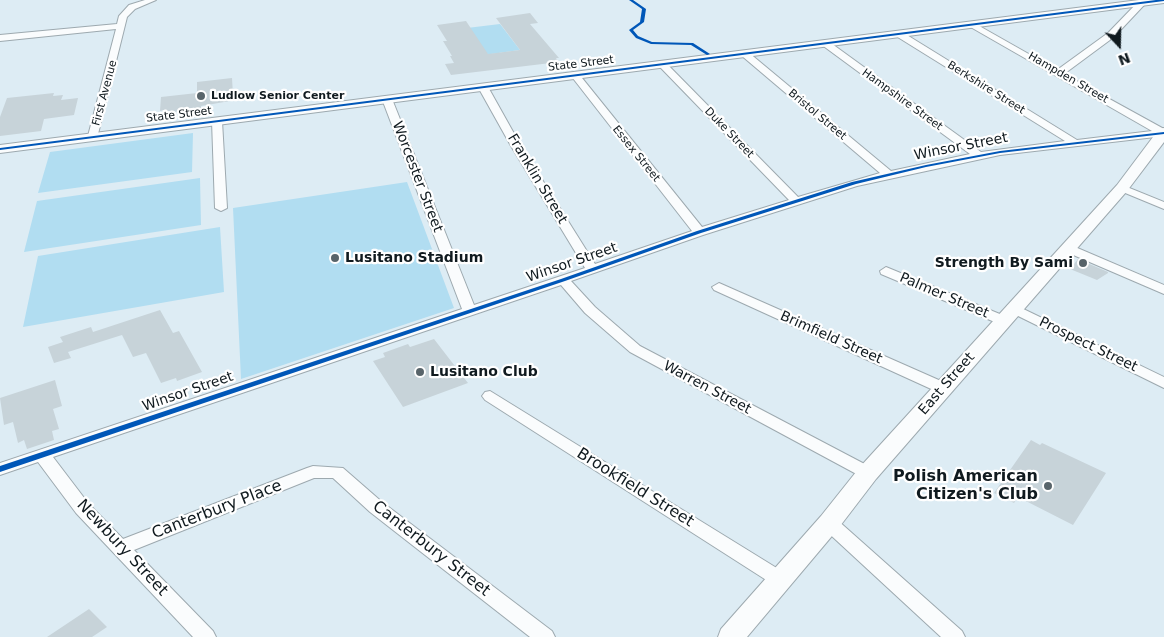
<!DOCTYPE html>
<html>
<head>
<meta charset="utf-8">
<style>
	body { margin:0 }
	#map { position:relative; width:1164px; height:637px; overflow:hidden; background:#ddecf4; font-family:"DejaVu Sans",sans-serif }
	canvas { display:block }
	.north { position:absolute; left:1094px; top:20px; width:50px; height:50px; -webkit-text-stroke:4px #fff; paint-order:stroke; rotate:159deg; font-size:14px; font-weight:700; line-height:20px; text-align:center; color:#101a1f }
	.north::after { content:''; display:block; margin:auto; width:18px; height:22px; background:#101a1f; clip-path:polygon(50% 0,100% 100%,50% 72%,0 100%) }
</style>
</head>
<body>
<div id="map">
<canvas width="1164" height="637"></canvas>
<div class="north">N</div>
</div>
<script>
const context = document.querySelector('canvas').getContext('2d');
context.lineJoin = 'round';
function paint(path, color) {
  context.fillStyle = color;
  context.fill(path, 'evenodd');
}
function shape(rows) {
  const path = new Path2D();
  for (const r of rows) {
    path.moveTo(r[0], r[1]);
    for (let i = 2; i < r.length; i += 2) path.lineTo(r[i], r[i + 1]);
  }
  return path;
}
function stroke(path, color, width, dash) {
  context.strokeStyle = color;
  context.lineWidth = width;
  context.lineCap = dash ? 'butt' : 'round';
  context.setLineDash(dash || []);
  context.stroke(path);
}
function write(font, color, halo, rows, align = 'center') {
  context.font = font + ' "DejaVu Sans",sans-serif';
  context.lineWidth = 4.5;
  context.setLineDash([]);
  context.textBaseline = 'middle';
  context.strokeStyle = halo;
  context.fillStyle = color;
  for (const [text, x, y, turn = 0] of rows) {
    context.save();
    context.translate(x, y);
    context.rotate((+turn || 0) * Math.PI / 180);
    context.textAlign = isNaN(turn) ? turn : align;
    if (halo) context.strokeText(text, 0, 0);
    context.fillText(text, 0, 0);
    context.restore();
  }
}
paint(shape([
	[500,24,520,50,484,55,467,28],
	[193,133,192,172,38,193,50,152],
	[200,178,201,225,24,252,37,201],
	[407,182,454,308,241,379,233,208],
	[220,227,224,292,23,327,38,256]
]), '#b1ddf1');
paint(shape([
	[530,13,538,23,530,24,559,58,556,58,559,62,451,75,445,64,454,63,450,56,452,56,443,41,447,41,437,25,466,21,488,54,520,50,496,18],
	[232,78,233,95,230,95,230,101,201,106,201,109,165,113,165,110,160,111,161,97,197,93,197,82],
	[54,93,53,96,63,95,61,100,78,98,74,115,44,119,41,131,0,136,0,117,7,98],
	[1078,259,1108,272,1108,273,1097,280,1070,269],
	[160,310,173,333,179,331,202,372,177,381,176,378,161,383,146,353,133,357,122,335,68,352,71,358,54,363,48,347,63,342,60,337,91,327,93,332],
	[434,339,468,383,403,407,373,361,385,357,383,353,408,344,410,347],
	[55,380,62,406,53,409,59,429,52,431,54,440,27,449,24,440,18,443,13,422,4,425,0,398],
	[1031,440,1040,445,1042,443,1106,473,1073,525,1018,497,1014,503,994,493],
	[89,609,107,627,92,637,47,637]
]), '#c7d3d9');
const street = shape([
	[145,0,156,0,135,9,127,17,97,138,89,138,88,136,116,29,0,41,0,35,117,24,119,16,129,5,145,0],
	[1139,1,1146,3,1114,37,1064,74,1164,129,1164,136,1000,155,857,186,703,235,571,281,595,307,640,346,874,469,876,473,874,477,868,479,862,477,630,352,585,313,561,285,53,457,88,503,123,539,307,468,313,466,343,468,382,502,552,631,555,637,530,637,370,512,333,478,314,478,134,550,213,631,216,637,193,637,76,513,38,462,0,475,0,463,462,309,382,99,384,97,392,99,474,305,585,268,511,146,478,87,480,85,488,87,521,146,595,264,692,231,572,77,572,73,578,73,702,227,789,200,659,66,659,62,665,62,798,197,880,173,742,56,742,52,748,52,891,171,970,154,822,45,822,41,828,41,981,152,1065,141,896,36,896,32,902,32,1077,140,1152,131,967,25,974,23,1057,70,1108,33,1139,1],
	[217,118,222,121,227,208,221,211,215,208,212,121,217,118],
	[1122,185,1164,202,1164,209,1118,190,1118,186,1122,185],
	[1068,244,1164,285,1164,294,1064,251,1062,248,1068,244],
	[886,267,1007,317,1009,320,1007,323,997,323,881,274,880,271,886,267],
	[719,283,950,385,953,389,950,393,945,394,940,393,714,290,712,287,719,283],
	[1013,304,1164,377,1164,388,1008,311,1006,308,1008,305,1013,304],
	[490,391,788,575,790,580,788,585,781,588,774,585,485,400,482,396,485,392,490,391],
	[829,516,835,518,962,631,965,637,941,637,823,528,820,523,823,518,829,516]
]);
const secondary = shape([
	[1139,0,1164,0,1164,3,0,153,0,145,1139,0],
	[1164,128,1164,142,1127,191,876,479,837,530,747,637,718,637,721,629,821,516,860,467,1117,185,1159,129,1164,128]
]);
stroke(street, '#9da9af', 2);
stroke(secondary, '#9da9af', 2);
paint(street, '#fafcfd');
paint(secondary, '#fafcfd');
paint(shape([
	[629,0,633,0,646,9,644,22,633,30,638,36,652,42,693,43,710,54,707,55,691,45,651,44,636,38,629,30,640,22,642,9,629,0],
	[1156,0,1164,0,1164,1,0,150,0,148,1156,0],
	[1164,132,1164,134,1000,153,926,167,856,184,701,233,565,281,0,472,0,466,561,279,697,231,852,182,926,165,1000,151,1164,132]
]), '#0057b8');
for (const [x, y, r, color] of [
	[201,96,5,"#58646a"],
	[335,258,5,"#58646a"],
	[1083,263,5,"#58646a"],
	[420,372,5,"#58646a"],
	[1048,486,5,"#58646a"]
]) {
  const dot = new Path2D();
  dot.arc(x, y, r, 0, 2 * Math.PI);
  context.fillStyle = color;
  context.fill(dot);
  stroke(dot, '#fff', 2);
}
write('11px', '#101a1f', '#fff', [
	["State Street",581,64,-7],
	["Hampden Street",1068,78,30],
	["Berkshire Street",986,88,32],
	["First Avenue",105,93,-75],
	["Hampshire Street",902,100,36],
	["State Street",179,115,-7],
	["Bristol Street",817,115,40],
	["Duke Street",729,133,46],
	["Essex Street",636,154,51]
]);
write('bold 11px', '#101a1f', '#fff', [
	["Ludlow Senior Center",211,96]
], 'left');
write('14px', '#101a1f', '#fff', [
	["Winsor Street",961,147,-11],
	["Worcester Street",417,177,69],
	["Franklin Street",537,179,59],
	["Winsor Street",572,263,-19],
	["Palmer Street",944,296,23],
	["Brimfield Street",831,338,24],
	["Prospect Street",1088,345,26],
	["East Street",947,384,-49],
	["Warren Street",707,388,28],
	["Winsor Street",188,392,-19]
]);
write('bold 14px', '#101a1f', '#fff', [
	["Lusitano Stadium",345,258],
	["Strength By Sami",1073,263,"right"],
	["Lusitano Club",430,372]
], 'left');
write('bold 16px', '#101a1f', '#fff', [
	["Polish American",1038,477],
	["Citizen's Club",1038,495]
], 'right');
write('16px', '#101a1f', '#fff', [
	["Brookfield Street",635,488,32],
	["Canterbury Place",217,510,-21],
	["Newbury Street",122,548,47],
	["Canterbury Street",431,549,38]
]);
</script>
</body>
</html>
